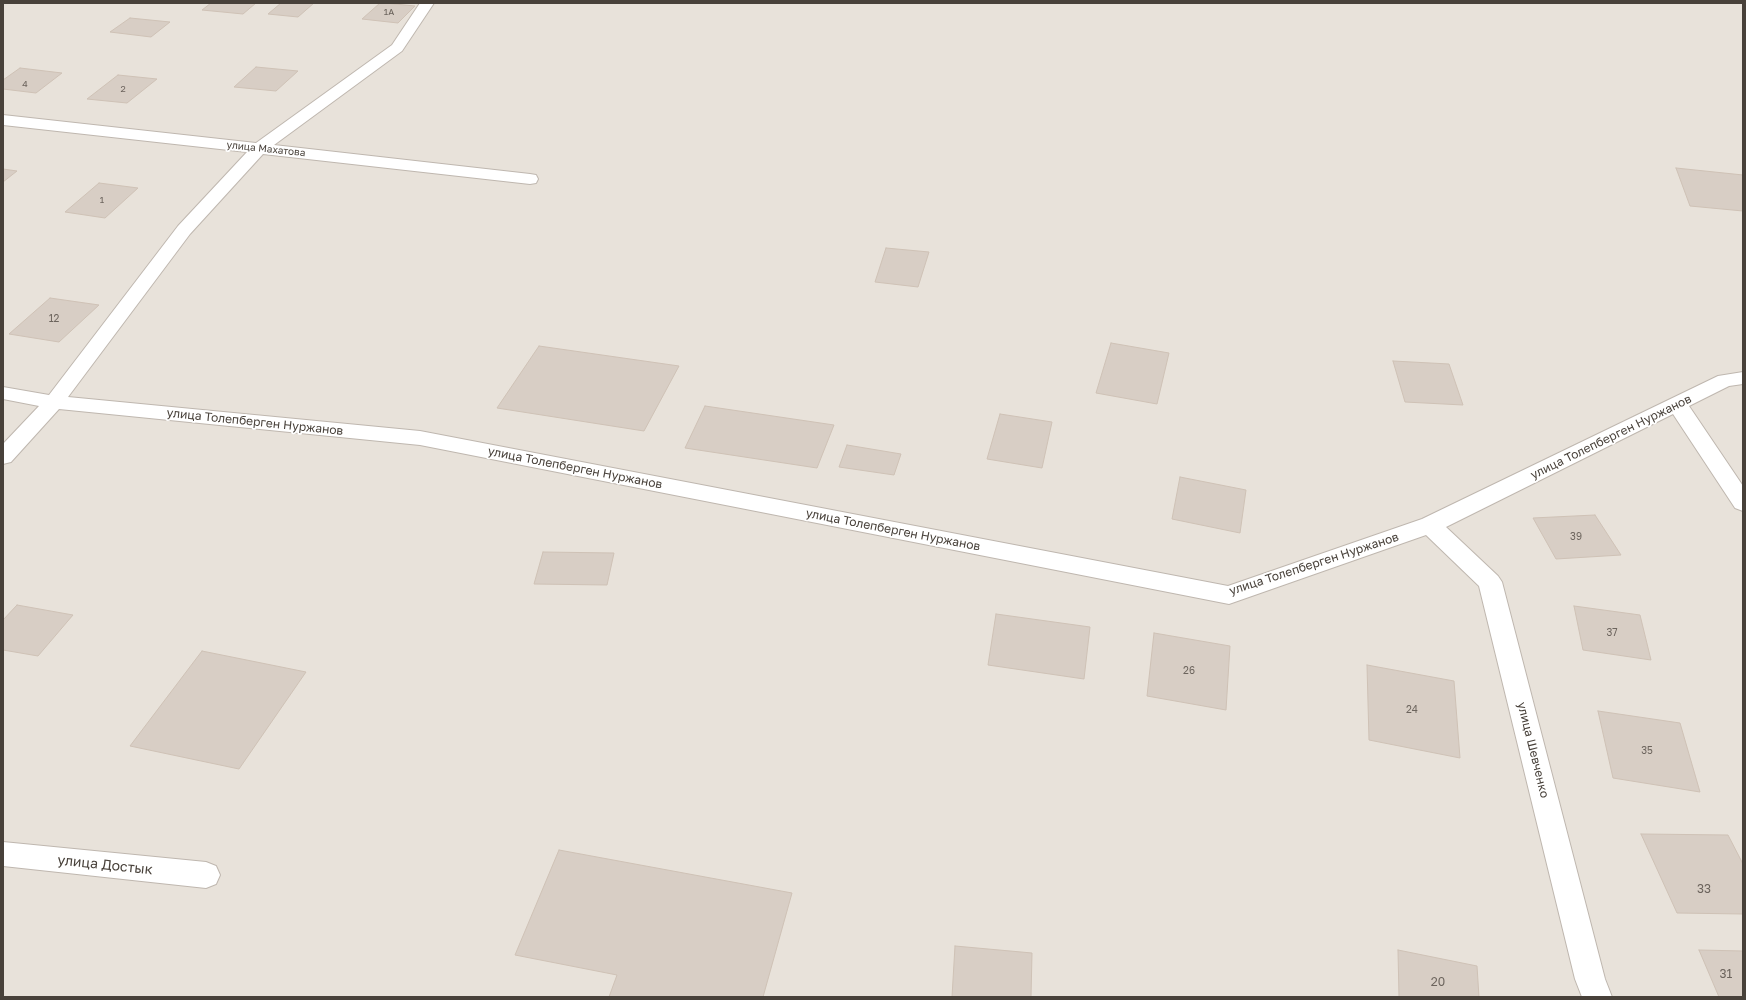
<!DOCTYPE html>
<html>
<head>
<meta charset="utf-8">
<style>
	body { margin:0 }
	#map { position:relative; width:1746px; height:1000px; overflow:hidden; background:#f4f1ec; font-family:"Golos Text",sans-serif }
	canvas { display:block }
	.frame { position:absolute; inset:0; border:4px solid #48413a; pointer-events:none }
</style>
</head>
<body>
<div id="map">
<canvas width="1746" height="1000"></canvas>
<div class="frame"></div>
</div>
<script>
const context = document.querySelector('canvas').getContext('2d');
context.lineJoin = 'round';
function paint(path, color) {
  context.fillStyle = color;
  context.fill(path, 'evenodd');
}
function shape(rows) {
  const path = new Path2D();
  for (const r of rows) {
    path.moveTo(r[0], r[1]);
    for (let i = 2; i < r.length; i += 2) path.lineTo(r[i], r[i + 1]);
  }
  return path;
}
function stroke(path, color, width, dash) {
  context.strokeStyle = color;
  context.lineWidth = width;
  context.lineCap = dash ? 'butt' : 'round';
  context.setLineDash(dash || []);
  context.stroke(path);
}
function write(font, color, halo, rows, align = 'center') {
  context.font = font + ' "Golos Text",sans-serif';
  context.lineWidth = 3.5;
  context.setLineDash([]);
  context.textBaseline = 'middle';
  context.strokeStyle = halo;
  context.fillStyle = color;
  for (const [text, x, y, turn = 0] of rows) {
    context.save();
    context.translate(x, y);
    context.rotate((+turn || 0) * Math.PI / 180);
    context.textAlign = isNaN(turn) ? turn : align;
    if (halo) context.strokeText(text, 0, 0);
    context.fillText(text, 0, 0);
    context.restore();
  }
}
paint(shape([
	[3,3,1743,3,1743,997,3,997]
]), '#e8e2da');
const building = shape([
	[211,3,256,3,243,14,202,10,211,3],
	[281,3,314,3,298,17,268,14,281,3],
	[380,3,385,3,415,6,398,23,362,19,380,3],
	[130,18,170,22,151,37,110,32,130,18],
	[256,67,298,71,276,91,234,87,256,67],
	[20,68,62,73,36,93,3,89,3,80,20,68],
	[118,75,157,79,127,103,87,99,118,75],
	[1676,168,1743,175,1743,211,1690,206,1676,168],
	[3,169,17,171,3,182,3,169],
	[99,183,138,188,105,218,65,212,99,183],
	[886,248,929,252,918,287,875,282,886,248],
	[50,298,99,305,59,342,9,334,50,298],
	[1111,343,1169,353,1157,404,1096,393,1111,343],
	[539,346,679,366,644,431,497,408,539,346],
	[1393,361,1449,364,1463,405,1405,402,1393,361],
	[705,406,834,425,817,468,685,448,705,406],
	[1000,414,1052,422,1042,468,987,459,1000,414],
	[847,445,901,454,894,475,839,467,847,445],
	[1180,477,1246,490,1240,533,1172,519,1180,477],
	[1595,515,1621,555,1556,559,1533,518,1595,515],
	[543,552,614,553,607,585,534,584,543,552],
	[17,605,73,615,38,656,3,650,3,620,17,605],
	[1574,606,1640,615,1651,660,1583,650,1574,606],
	[996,614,1090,627,1084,679,988,665,996,614],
	[1154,633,1230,646,1226,710,1147,696,1154,633],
	[202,651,306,672,239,769,130,746,202,651],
	[1367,665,1454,681,1460,758,1369,740,1367,665],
	[1598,711,1680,723,1700,792,1613,778,1598,711],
	[1641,834,1728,835,1743,864,1743,914,1677,913,1641,834],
	[559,850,792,893,763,997,609,997,617,975,515,955,559,850],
	[955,946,1032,953,1031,997,952,997,955,946],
	[1398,950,1477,966,1479,997,1399,997,1398,950],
	[1699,950,1743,951,1743,997,1719,997,1699,950]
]);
paint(building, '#d8cec5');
stroke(building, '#cfc2b6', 1);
const minor = shape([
	[420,3,434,3,402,51,274,145,530,174,536,175,538,179,536,183,530,184,263,154,190,234,68,397,420,431,1228,586,1422,519,1718,376,1743,372,1743,384,1729,386,1689,406,1743,486,1743,511,1735,508,1673,414,1446,527,1498,576,1502,582,1605,979,1612,997,1582,997,1575,979,1479,586,1426,535,1229,604,420,445,59,409,11,462,3,464,3,444,39,406,3,399,3,387,49,395,178,226,247,152,3,125,3,115,256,143,392,45,420,3],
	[3,842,206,862,216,866,220,875,216,884,206,888,3,866,3,842]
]);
stroke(minor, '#bfb7af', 2);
paint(minor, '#fff');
write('9px', '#6c645d', null, [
	["1А",389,12],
	["4",25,84],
	["2",123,89],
	["1",102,200]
]);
write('10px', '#48413a', '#fff', [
	["улица Махатова",266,149,6]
]);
write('10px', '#6c645d', null, [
	["12",54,319],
	["39",1576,537],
	["37",1612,633],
	["26",1189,671],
	["24",1412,710],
	["35",1647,751]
]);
write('12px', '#48413a', '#fff', [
	["улица Толепберген Нуржанов",255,422,6],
	["улица Толепберген Нуржанов",1611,437,-26],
	["улица Толепберген Нуржанов",575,468,11],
	["улица Толепберген Нуржанов",893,530,11],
	["улица Толепберген Нуржанов",1314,564,-18],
	["улица Шевченко",1533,750,76]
]);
write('12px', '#6c645d', null, [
	["33",1704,889],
	["31",1726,974],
	["20",1438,982]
]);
write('14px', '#48413a', '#fff', [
	["улица Достык",105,865,6]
]);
</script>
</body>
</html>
